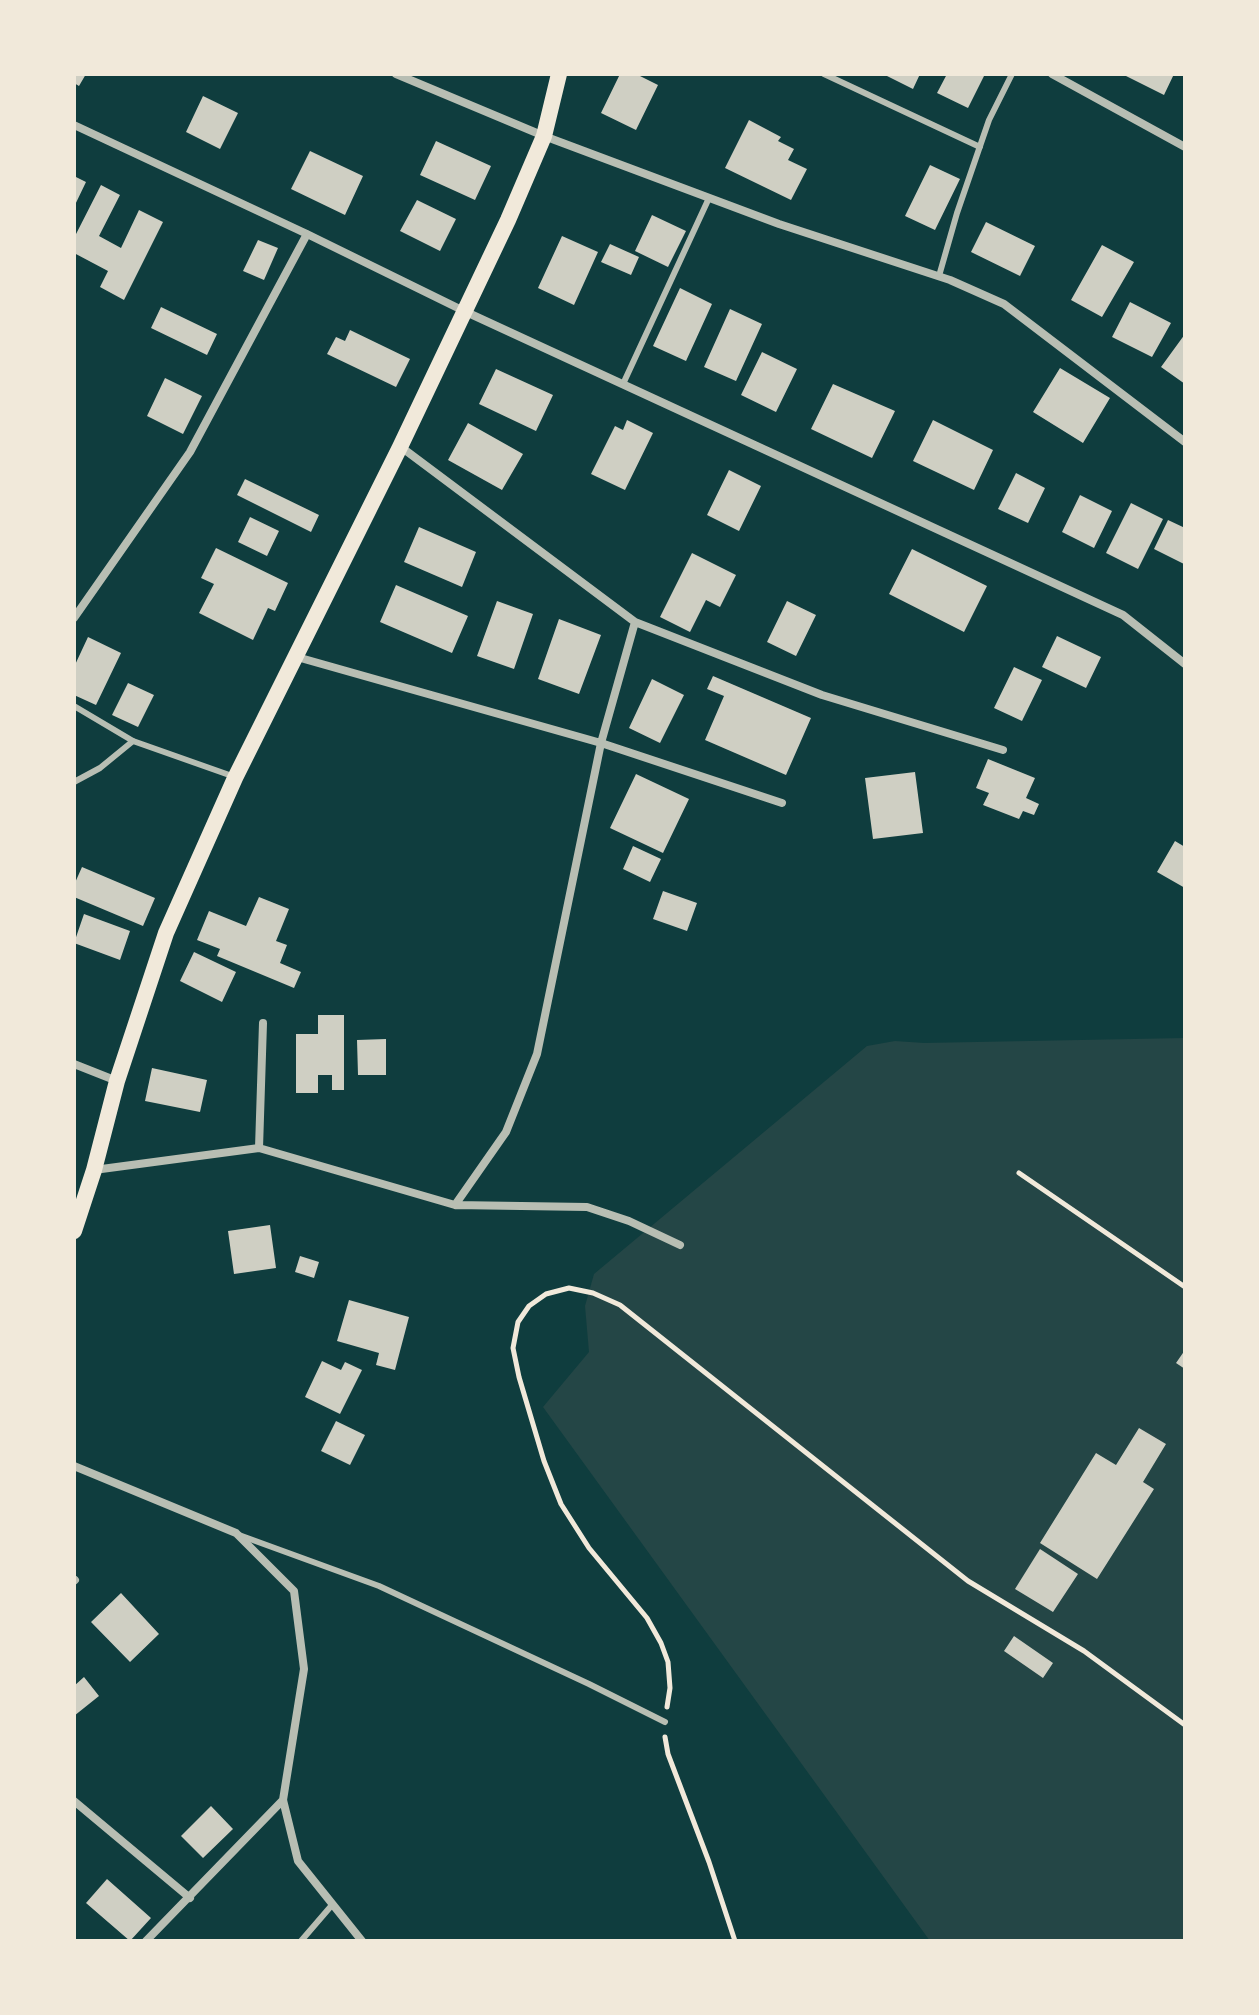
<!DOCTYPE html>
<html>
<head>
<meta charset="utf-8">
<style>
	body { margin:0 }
	#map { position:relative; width:1259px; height:2015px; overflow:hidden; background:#0f3d3e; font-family:Mulish,sans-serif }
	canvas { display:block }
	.frame { position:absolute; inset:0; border:76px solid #f1e9da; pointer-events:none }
</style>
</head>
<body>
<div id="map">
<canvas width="1259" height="2015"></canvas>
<div class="frame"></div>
</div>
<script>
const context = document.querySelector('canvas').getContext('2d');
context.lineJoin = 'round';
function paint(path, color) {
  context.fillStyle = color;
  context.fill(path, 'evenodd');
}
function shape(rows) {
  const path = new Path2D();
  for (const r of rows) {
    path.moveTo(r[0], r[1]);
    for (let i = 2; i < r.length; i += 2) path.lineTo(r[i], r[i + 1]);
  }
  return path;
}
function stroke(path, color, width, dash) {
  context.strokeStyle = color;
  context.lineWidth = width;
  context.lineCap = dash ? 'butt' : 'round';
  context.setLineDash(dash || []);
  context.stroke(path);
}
paint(shape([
	[1185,1038,1185,1941,930,1941,543,1407,589,1352,585,1306,594,1274,867,1046,895,1041,924,1043]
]), '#244646');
paint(shape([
	[74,74,86,74,79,86,74,83],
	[620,74,636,74,658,85,636,130,601,113],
	[883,74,920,74,913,89],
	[947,74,985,74,968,108,937,93],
	[1122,74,1174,74,1164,95],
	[203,96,238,113,220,149,186,132],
	[749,120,781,137,778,141,794,149,788,160,807,169,791,200,725,168],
	[436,141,491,166,475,200,420,175],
	[310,151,363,176,345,215,291,189],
	[930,165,960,179,935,230,905,216],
	[74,176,86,182,74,207],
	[101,185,120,195,99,236,121,248,139,210,163,222,124,300,100,287,108,271,74,253,74,238],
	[417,200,456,219,440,251,400,231],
	[652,215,686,231,668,267,635,251],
	[986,222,1035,246,1020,276,971,252],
	[562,236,598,252,574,305,538,288],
	[258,240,278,248,264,280,243,271],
	[610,244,639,257,631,275,601,262],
	[1102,245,1134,262,1102,317,1071,300],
	[680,288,712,304,686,361,653,346],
	[1130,302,1171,323,1152,357,1112,337],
	[161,307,217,334,207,355,151,328],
	[730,309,762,324,736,381,704,367],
	[350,330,410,359,396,387,327,354,336,337,345,341],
	[1185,334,1185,384,1161,367],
	[762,352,797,369,776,412,741,395],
	[1060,368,1110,398,1083,443,1033,412],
	[496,369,553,395,536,431,479,404],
	[165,378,202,396,183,434,147,416],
	[833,384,895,411,872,458,811,429],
	[627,420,653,433,625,490,591,474,615,426,623,430],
	[933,420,993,450,974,490,913,461],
	[468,423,523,454,502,490,448,460],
	[729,470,761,486,739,531,707,515],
	[1016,473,1045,488,1028,523,998,509],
	[245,479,319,515,311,532,237,495],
	[1080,495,1112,511,1094,548,1062,532],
	[1131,503,1163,519,1138,569,1106,553],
	[250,517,279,531,267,556,238,542],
	[1168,520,1185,528,1184,564,1154,549],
	[419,527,476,552,462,587,404,562],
	[216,548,288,583,275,611,268,608,253,640,199,613,214,584,201,578],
	[912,549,987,586,964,632,889,594],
	[692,553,736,575,720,607,706,600,690,632,660,617],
	[396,585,468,616,452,653,380,622],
	[497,601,533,614,514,669,477,656],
	[787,601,816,615,796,656,767,642],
	[559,619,601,635,579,694,538,679],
	[1057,636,1101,657,1086,688,1042,667],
	[88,637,121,653,96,705,74,695,74,667],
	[1014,667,1042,680,1022,721,994,708],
	[713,676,811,718,786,775,705,740,724,696,707,689],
	[652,679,684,695,660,743,629,728],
	[128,683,154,695,138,727,112,715],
	[988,759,1035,778,1026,798,1039,804,1034,815,1023,811,1019,819,983,805,989,793,976,788],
	[915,772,923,833,873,839,865,778],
	[636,774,689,799,663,853,610,828],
	[1175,841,1185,847,1185,888,1157,872],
	[633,846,661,859,650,882,623,869],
	[82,867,155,898,143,926,74,897,74,885],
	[663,891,697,903,687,931,653,919],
	[259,897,289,909,276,941,287,945,280,963,301,972,294,988,217,956,220,949,197,940,209,911,246,926],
	[84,914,130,931,120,960,74,943],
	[194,952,236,972,222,1002,180,981],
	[318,1015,344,1015,344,1090,332,1090,332,1075,318,1075,318,1093,296,1093,296,1034,318,1034],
	[386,1039,386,1075,358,1075,357,1040],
	[152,1068,207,1080,200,1112,145,1101],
	[270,1225,276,1268,234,1274,228,1231],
	[300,1256,319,1262,314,1278,295,1272],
	[349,1300,409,1317,395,1370,376,1365,379,1353,337,1341],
	[1185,1350,1185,1369,1176,1363],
	[322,1361,341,1370,345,1362,362,1370,340,1414,305,1397],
	[336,1421,365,1435,350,1465,321,1451],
	[1139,1428,1166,1444,1143,1482,1154,1489,1097,1579,1040,1543,1096,1453,1116,1465],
	[1040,1549,1078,1574,1053,1612,1015,1589],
	[121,1593,159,1634,130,1662,91,1622],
	[1014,1636,1053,1663,1043,1678,1004,1651],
	[84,1677,99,1696,74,1716,74,1686],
	[211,1806,233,1829,203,1858,181,1836],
	[107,1879,151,1918,130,1941,86,1903]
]), '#cfcfc3');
stroke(shape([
	[1019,1173,1185,1287],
	[667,1707,670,1688,668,1662,661,1643,647,1618,589,1548,561,1504,544,1461,519,1377,513,1348,518,1322,529,1306,546,1294,569,1288,593,1293,620,1305,968,1581,1084,1651,1185,1725],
	[665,1737,668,1754,709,1862,735,1941]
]), '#f1e9da', 5);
stroke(shape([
	[824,74,980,147],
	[939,276,957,213,989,120,1012,74],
	[623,384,709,198],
	[74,706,133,741,235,777],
	[74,782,100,768,133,741],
	[239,1535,379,1586,589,1684,665,1722],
	[301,1941,332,1905]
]), '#b8beb3', 6);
stroke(shape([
	[396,74,544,136,779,224,950,280,1004,304,1185,442],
	[1052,74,1185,147],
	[74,125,307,234,464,311,1123,615,1185,664],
	[401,447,635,622,822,695,1003,750],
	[74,618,190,452,307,234],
	[297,657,601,743,782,803],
	[74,1064,117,1081],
	[259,1148,263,1023],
	[94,1170,259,1148,455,1205,587,1207,629,1221,680,1245],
	[455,1205,506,1132,537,1054,601,743,635,622],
	[74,1466,236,1533,294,1591,304,1669,283,1800,298,1861,362,1941],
	[74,1581,75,1580],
	[74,1801,190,1898],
	[146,1941,283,1800]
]), '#b8beb3', 8);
stroke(shape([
	[74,1231,94,1170,117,1081,166,933,235,778,400,447,508,220,544,136,559,74]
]), '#f1e9da', 16);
</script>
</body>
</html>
